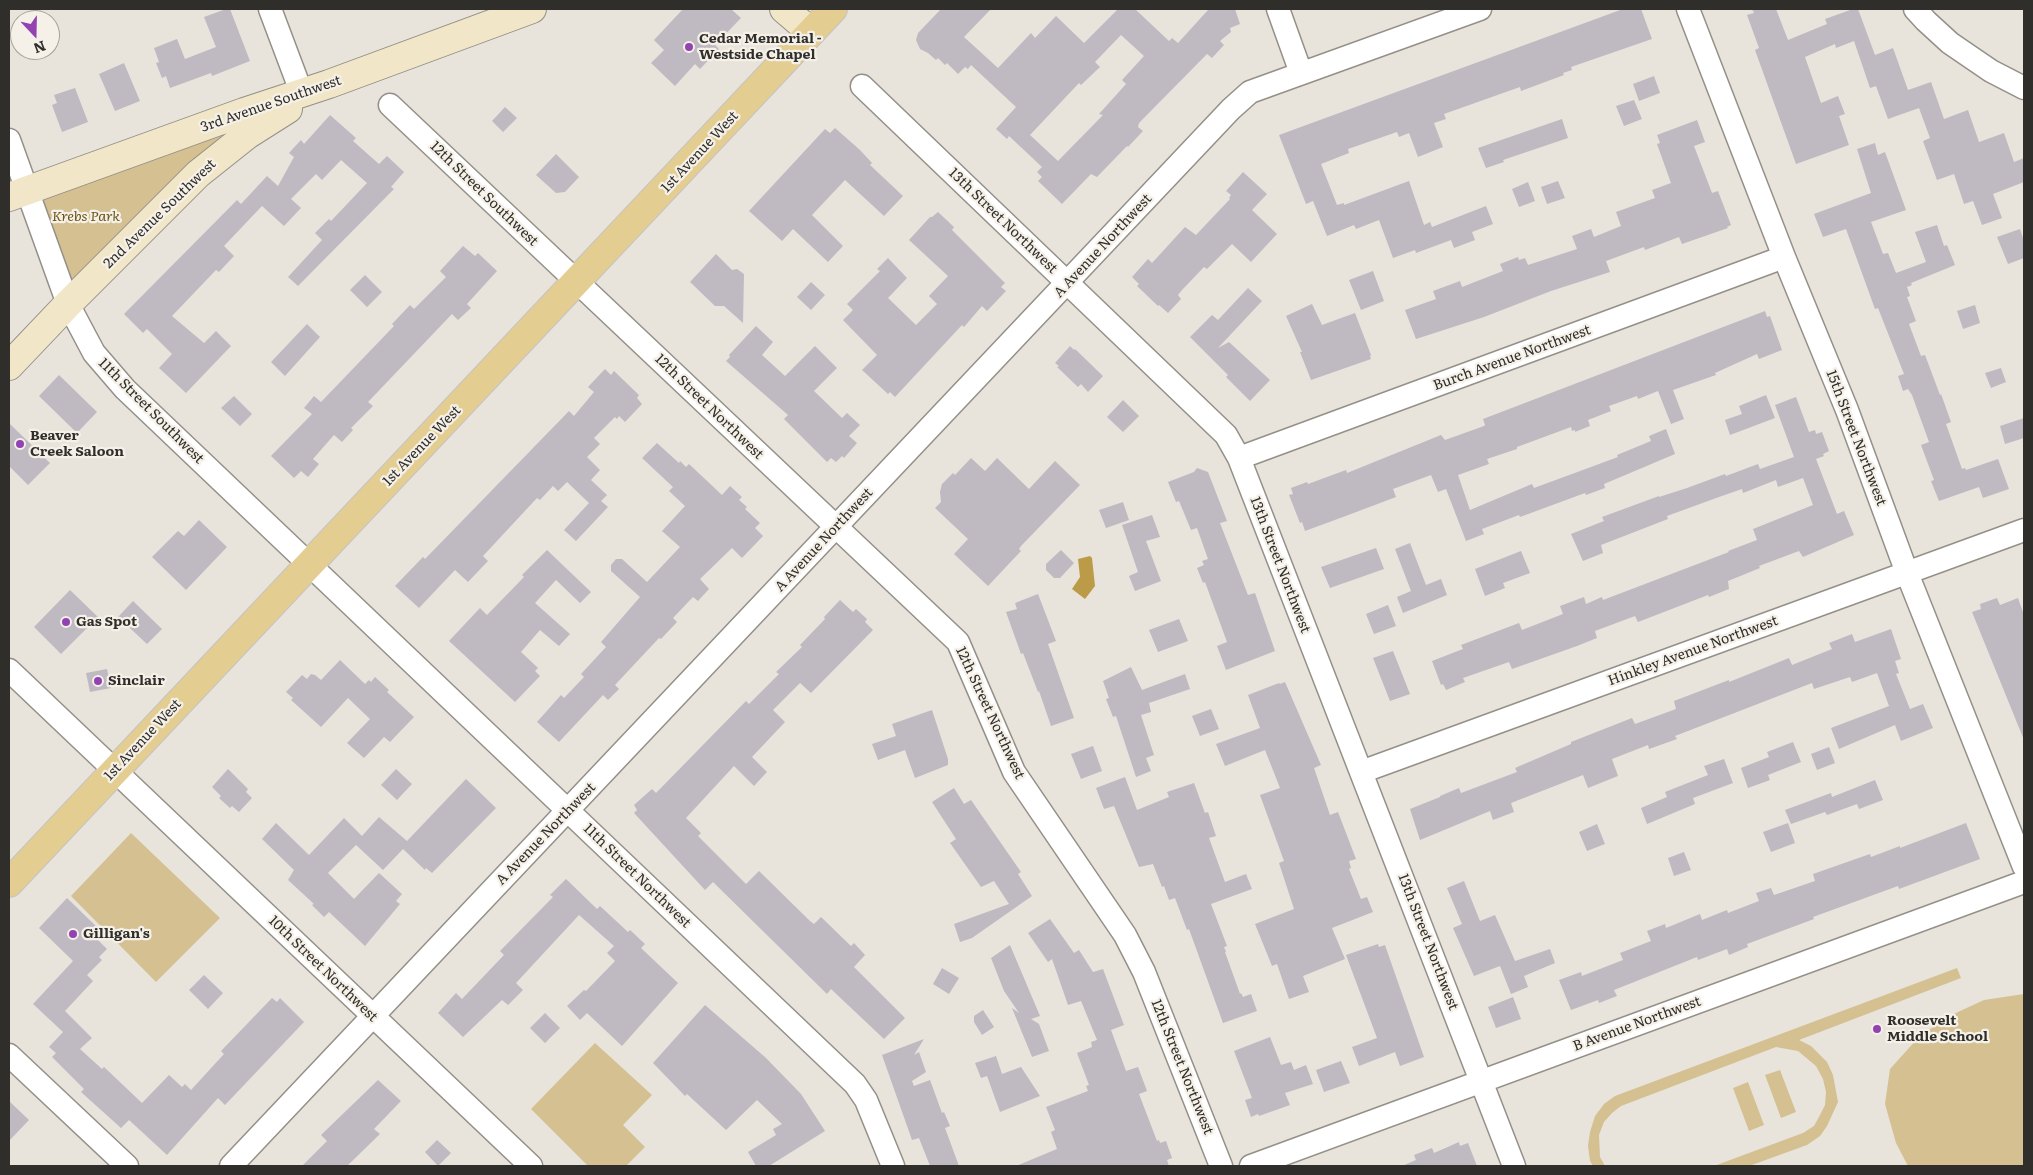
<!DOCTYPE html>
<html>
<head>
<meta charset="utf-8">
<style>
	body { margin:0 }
	#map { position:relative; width:2033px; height:1175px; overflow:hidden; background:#e8e4db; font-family:Literata,serif }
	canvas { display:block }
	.frame { position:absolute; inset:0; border:10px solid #302e2b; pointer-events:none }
	.north { position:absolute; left:10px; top:10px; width:50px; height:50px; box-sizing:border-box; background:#f5f1e8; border:1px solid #a6a39c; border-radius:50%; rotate:159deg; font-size:14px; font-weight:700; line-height:20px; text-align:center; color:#302e2b }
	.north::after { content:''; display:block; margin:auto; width:18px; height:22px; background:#9242b1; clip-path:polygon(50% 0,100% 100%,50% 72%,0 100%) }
</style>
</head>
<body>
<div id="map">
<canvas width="2033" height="1175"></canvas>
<div class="frame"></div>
<div class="north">N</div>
</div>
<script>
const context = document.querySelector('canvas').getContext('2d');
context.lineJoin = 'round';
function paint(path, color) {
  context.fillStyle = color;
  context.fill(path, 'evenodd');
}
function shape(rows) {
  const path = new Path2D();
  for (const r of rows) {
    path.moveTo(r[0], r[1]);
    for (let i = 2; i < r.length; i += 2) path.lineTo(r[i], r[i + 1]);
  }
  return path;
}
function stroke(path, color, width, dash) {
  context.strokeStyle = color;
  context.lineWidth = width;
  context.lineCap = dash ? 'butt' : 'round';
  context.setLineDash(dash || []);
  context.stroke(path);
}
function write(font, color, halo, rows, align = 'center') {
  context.font = font + ' Literata,serif';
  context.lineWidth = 4.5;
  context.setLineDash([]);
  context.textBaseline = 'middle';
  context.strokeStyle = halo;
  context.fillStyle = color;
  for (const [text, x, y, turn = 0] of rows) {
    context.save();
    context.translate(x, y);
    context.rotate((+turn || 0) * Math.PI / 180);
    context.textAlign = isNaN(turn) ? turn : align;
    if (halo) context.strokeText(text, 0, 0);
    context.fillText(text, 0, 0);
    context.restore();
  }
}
paint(shape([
	[244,112,68,304,28,191],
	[131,833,220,918,156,982,71,896],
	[1957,968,1961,978,1799,1040,1811,1046,1827,1062,1833,1075,1838,1102,1827,1126,1820,1136,1807,1145,1749,1166,1714,1166,1803,1133,1814,1126,1820,1115,1825,1105,1826,1092,1823,1079,1816,1066,1798,1051,1776,1047,1621,1106,1612,1113,1604,1122,1599,1135,1600,1157,1605,1166,1593,1166,1590,1161,1588,1146,1590,1132,1595,1116,1604,1104,1615,1096],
	[2024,994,2024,1166,1908,1166,1896,1143,1885,1104,1890,1069,1917,1039,1945,1018,1984,1000],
	[595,1043,652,1095,623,1125,645,1147,626,1166,588,1166,531,1109],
	[1780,1070,1796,1112,1781,1118,1765,1075],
	[1748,1082,1764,1125,1749,1131,1733,1088]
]), '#d4c091');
paint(shape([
	[1090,556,1092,558,1095,586,1085,599,1072,589,1080,577,1078,559]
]), '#bc9b48');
paint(shape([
	[226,9,230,9,250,61,212,76,211,73,170,88,166,76,162,78,156,63,159,62,154,48,177,39,185,59,216,47,204,17],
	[683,9,731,9,741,18,715,45,719,49,700,69,695,64,675,86,651,63,664,50,654,40],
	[941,9,991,9,964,37,998,68,1031,33,1035,38,1056,16,1084,43,1118,9,1135,9,1169,41,1172,38,1178,43,1208,10,1212,9,1235,9,1240,24,1230,28,1231,32,1220,41,1224,45,1212,58,1207,54,1139,123,1138,127,1143,131,1128,147,1127,146,1097,177,1091,174,1062,204,1038,181,1042,177,1037,172,1042,167,1009,136,1007,139,996,129,1016,107,971,65,968,69,965,67,958,74,947,63,945,65,938,58,936,60,928,53,920,49,916,40,918,33],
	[1121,35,1144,56,1122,80,1126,84,1099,114,1103,115,1058,161,1030,135,1079,83,1081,85,1100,67,1095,62],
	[1623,9,1641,9,1652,39,1571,67,1572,70,1563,73,1564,75,1521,91,1520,87,1444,114,1446,119,1434,123,1443,147,1418,157,1409,133,1399,137,1397,132,1348,149,1349,153,1321,164,1337,205,1344,203,1344,205,1409,181,1424,225,1430,222,1432,227,1486,206,1493,224,1472,232,1475,240,1454,248,1451,240,1416,253,1415,250,1393,258,1379,220,1356,229,1354,225,1327,236,1313,201,1306,204,1279,135],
	[1752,9,1776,9,1788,40,1827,24,1825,19,1853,9,1858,9,1875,55,1893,48,1908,90,1931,82,1944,119,1968,110,1979,142,2004,133,2014,162,2024,158,2024,182,1993,194,2002,218,1982,225,1973,201,1964,204,1954,174,1937,180,1923,141,1930,138,1919,108,1888,119,1876,86,1870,88,1854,41,1836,48,1835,44,1805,57,1821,103,1838,96,1845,114,1839,116,1849,145,1796,164,1755,50,1759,48,1747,15,1754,13],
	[124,63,140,101,115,111,99,74],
	[1654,76,1660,93,1639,101,1633,84],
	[75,88,88,122,62,132,52,105,57,103,54,95],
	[1634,100,1642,119,1624,126,1616,106],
	[505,107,517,118,503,132,492,121],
	[330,115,356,138,353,141,379,164,387,156,404,172,391,187,394,189,298,286,288,277,322,240,315,233,329,219,331,221,367,183,341,160,322,180,316,174,291,199,301,208,284,226,262,206,224,246,234,256,219,272,216,270,172,316,204,343,216,331,231,346,186,393,159,368,172,354,147,329,143,333,124,314,237,200,241,204,267,176,278,186,294,157,289,153,301,140,304,144],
	[1562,119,1568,138,1503,160,1504,162,1486,168,1478,148],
	[1697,120,1705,142,1694,146,1712,193,1718,191,1731,225,1727,227,1728,228,1682,244,1679,237,1645,250,1644,247,1606,261,1610,272,1551,291,1484,317,1416,339,1405,310,1436,299,1433,291,1460,281,1462,287,1503,271,1500,264,1518,257,1519,260,1525,258,1528,265,1577,249,1572,236,1591,229,1594,237,1621,226,1616,212,1655,198,1652,190,1671,183,1657,144,1660,143,1657,135],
	[835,128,860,150,872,163,870,165,903,196,884,216,845,180,812,215,843,246,828,262,793,229,782,241,749,211,825,129,830,133],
	[1875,143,1878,155,1885,152,1906,210,1871,222,1883,254,1888,253,1896,273,1926,262,1915,232,1937,225,1944,246,1947,245,1955,265,1911,283,1912,285,1907,287,1910,296,1907,297,1916,321,1909,324,1921,356,1925,355,1940,395,1941,394,1951,422,1946,424,1962,469,1965,468,1966,470,1998,459,2009,489,1983,498,1979,487,1939,501,1931,481,1934,480,1921,445,1929,442,1912,395,1908,389,1903,391,1898,376,1904,374,1878,308,1875,309,1846,229,1823,237,1814,214,1871,193,1857,149],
	[556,154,579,177,565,192,556,193,536,175],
	[1243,172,1267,194,1252,210,1277,234,1251,262,1232,244,1207,269,1204,267,1182,290,1178,295,1181,299,1168,313,1159,305,1158,306,1137,286,1139,284,1132,277,1148,259,1152,263,1185,227,1196,235,1230,199,1229,198,1231,195,1226,191],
	[1558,181,1565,198,1547,204,1541,187],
	[1528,182,1535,201,1519,207,1512,189],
	[938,212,954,227,952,230,1005,283,1001,287,1006,291,987,311,982,306,964,327,962,325,895,397,890,392,888,394,862,370,877,355,843,320,853,310,847,304,880,271,877,269,888,258,907,278,888,298,916,325,937,304,929,296,948,276,909,240,930,217,932,217],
	[2020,229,2024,241,2024,258,2008,264,1997,237],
	[463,246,475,256,478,253,497,271,467,304,471,308,458,320,452,314,368,402,373,406,351,428,353,430,342,442,334,435,313,459,319,464,308,477,301,471,294,478,271,456,312,414,304,408,314,396,321,402,394,326,392,324,410,305,414,309,446,277,440,271],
	[716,254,732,270,737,269,744,274,743,323,724,306,715,306,690,282],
	[1373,271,1384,301,1361,310,1349,280],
	[365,275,382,292,367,307,350,290],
	[811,282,825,295,811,310,797,297],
	[1248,288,1262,301,1218,348,1229,342,1270,380,1250,401,1226,377,1228,375,1190,337,1212,315,1218,320],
	[1312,304,1322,325,1355,313,1371,355,1370,356,1371,359,1311,380,1300,352,1302,352,1286,316],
	[1975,305,1980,323,1963,329,1957,311],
	[1765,311,1767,317,1770,316,1782,350,1759,359,1757,354,1715,373,1716,375,1673,390,1684,419,1671,424,1658,391,1638,399,1637,396,1609,406,1611,411,1588,420,1590,426,1575,432,1575,430,1572,431,1571,427,1517,447,1517,449,1487,459,1489,464,1458,475,1470,510,1532,484,1534,488,1618,457,1617,455,1651,441,1649,436,1666,429,1675,454,1604,484,1605,488,1586,495,1585,493,1520,517,1519,515,1482,529,1484,534,1466,541,1446,489,1438,492,1431,475,1393,489,1396,497,1343,517,1305,531,1302,522,1300,523,1289,495,1293,494,1291,488,1307,482,1308,484,1346,470,1347,473,1441,435,1445,440,1484,426,1485,425,1483,419],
	[307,324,320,337,285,376,271,362],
	[756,326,773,342,762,355,785,376,815,346,837,368,814,391,842,418,847,413,860,425,849,436,857,443,844,458,842,456,836,462,831,458,827,462,784,419,788,415,726,361,730,357,729,355],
	[1070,346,1074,350,1075,349,1103,376,1088,392,1081,384,1078,387,1057,367,1059,366,1055,363],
	[2001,368,2006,382,1991,388,1985,373],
	[605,369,611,375,614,371,639,395,637,398,642,404,625,422,619,416,617,419,615,417,594,438,600,444,587,457,600,470,591,480,607,495,601,501,608,507,576,541,564,530,589,503,567,482,558,491,553,486,540,500,537,498,483,556,488,561,468,582,455,570,419,608,395,586,423,557,425,559,569,411,574,416,594,392,588,387],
	[59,375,97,412,77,433,39,396],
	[1766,395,1775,418,1730,435,1725,420,1742,414,1739,406],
	[234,396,252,414,240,426,221,408],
	[1796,397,1809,432,1815,430,1816,434,1822,432,1829,451,1823,454,1824,456,1816,459,1837,514,1844,511,1854,535,1803,557,1799,551,1759,566,1760,568,1728,581,1729,589,1709,597,1708,595,1638,622,1635,616,1595,631,1597,638,1577,646,1512,669,1509,662,1463,678,1465,682,1446,690,1443,684,1441,685,1432,661,1463,649,1461,645,1519,623,1522,630,1563,614,1560,606,1584,597,1586,604,1602,597,1603,600,1729,552,1728,551,1757,540,1753,529,1813,505,1803,478,1778,487,1776,480,1743,493,1742,489,1719,497,1667,516,1668,519,1601,545,1603,553,1583,561,1571,534,1604,521,1602,517,1659,496,1659,497,1687,488,1725,474,1726,476,1758,464,1760,469,1794,457,1775,405],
	[1123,400,1139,416,1123,432,1107,417],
	[2024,418,2024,438,2005,444,2000,426],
	[9,423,50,463,28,485,9,466],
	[657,443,679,463,680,461,686,467,689,464,722,495,730,486,742,497,739,500,747,507,745,509,760,523,755,528,763,536,742,558,732,548,700,579,709,589,698,601,693,597,673,618,677,622,661,639,659,638,615,685,619,689,608,700,603,695,559,742,537,722,561,695,564,698,584,677,581,674,606,647,601,642,640,597,611,571,611,565,616,559,622,559,647,582,680,547,662,531,685,506,669,491,673,487,642,458],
	[971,458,985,471,997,458,1029,489,1055,461,1080,485,1021,546,1019,549,1021,551,988,586,954,554,968,539,935,508,941,502,940,492,942,484,953,473,955,475],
	[1197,468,1208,472,1227,521,1220,523,1248,595,1255,593,1275,651,1226,670,1217,646,1227,642,1205,582,1203,583,1197,568,1204,565,1202,561,1208,559,1197,528,1191,530,1179,501,1176,502,1168,482,1194,472],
	[1123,502,1129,520,1106,528,1099,510],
	[1152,515,1160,537,1146,541,1161,581,1135,591,1129,576,1138,572,1122,525],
	[199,520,227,547,186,590,152,557,178,531,184,536],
	[1410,543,1426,585,1441,579,1447,595,1403,613,1397,597,1411,591,1395,549],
	[1376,548,1384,569,1330,588,1321,567],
	[547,550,591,592,580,603,556,580,535,603,570,634,559,646,540,630,521,652,538,668,535,671,540,676,515,702,449,641,480,608,487,615,524,577,522,575],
	[1061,550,1074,563,1060,578,1054,578,1046,570,1046,564],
	[1521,551,1530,573,1503,583,1505,588,1485,596,1475,569],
	[70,590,98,617,61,654,34,627],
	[1038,594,1056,641,1048,644,1074,718,1051,726,1039,691,1038,692,1023,653,1021,654,1006,612,1017,609,1015,603],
	[1997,598,2000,605,2018,598,2024,615,2024,740,1972,612,1981,609,1980,604],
	[840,600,853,612,856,609,867,619,865,622,873,630,811,693,800,683,773,710,785,722,752,757,767,772,754,786,734,766,686,818,701,833,698,836,746,884,759,871,810,921,814,924,821,917,851,946,854,943,865,955,854,967,905,1018,884,1039,831,989,827,994,713,882,705,890,634,813,637,810,634,805,652,789,656,793,746,701,749,704,779,674,776,672,802,647,800,645,825,619,824,617],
	[133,601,162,629,147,644,118,617],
	[1388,605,1396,626,1374,634,1366,614],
	[1179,619,1188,641,1158,652,1149,630],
	[1891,629,1901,659,1895,661,1899,673,1896,674,1910,709,1923,704,1933,728,1901,741,1895,725,1839,749,1831,728,1889,706,1877,673,1852,682,1850,677,1814,689,1812,683,1675,736,1677,739,1649,749,1648,745,1612,759,1618,776,1588,788,1583,775,1511,803,1514,812,1493,820,1490,811,1420,840,1410,809,1440,797,1440,796,1459,788,1461,793,1517,772,1515,768,1571,744,1571,742,1632,718,1635,724,1676,709,1674,701,1729,680,1729,682,1789,658,1792,665,1832,649,1829,643,1852,634,1855,642],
	[1393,651,1410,694,1390,701,1373,658],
	[340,660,365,684,369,680,371,682,375,677,389,690,387,692,414,717,390,742,384,737,364,758,347,743,370,719,348,698,321,727,291,700,293,698,286,692,302,675,307,679,311,674,315,675,321,680],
	[1131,667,1142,690,1185,674,1190,689,1149,703,1151,712,1141,715,1154,755,1146,758,1151,771,1136,777,1116,716,1113,717,1106,699,1109,698,1103,681],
	[107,669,111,688,90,692,86,673],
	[1285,682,1321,765,1314,768,1330,815,1338,812,1356,859,1349,861,1351,868,1349,869,1361,899,1367,897,1373,912,1332,928,1345,959,1303,976,1309,992,1289,999,1277,964,1272,966,1255,924,1294,909,1279,863,1284,861,1260,795,1280,788,1265,750,1225,766,1216,744,1260,728,1248,695,1279,683,1280,684],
	[1211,709,1219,729,1200,736,1192,716],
	[932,710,948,759,948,765,915,778,905,750,878,760,872,744,896,736,892,724],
	[1793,742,1801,762,1768,775,1770,780,1748,788,1741,768,1769,757,1767,752],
	[1093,746,1102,771,1081,779,1071,754],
	[1829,747,1835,763,1817,770,1811,754],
	[1724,759,1733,783,1693,798,1695,804,1647,824,1641,808,1667,797,1665,792,1708,775,1704,766],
	[228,769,248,789,246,792,252,798,239,812,232,806,230,808,219,798,221,796,212,787],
	[396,769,412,784,397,800,381,785],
	[1125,777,1137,810,1169,797,1167,792,1194,783,1205,813,1208,812,1216,836,1209,838,1225,882,1246,874,1252,889,1211,904,1227,946,1224,947,1226,952,1225,952,1240,994,1241,993,1243,997,1251,994,1257,1011,1223,1023,1189,929,1187,930,1175,898,1169,900,1164,886,1162,887,1153,864,1139,867,1114,806,1104,809,1096,788],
	[466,779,496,808,432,873,426,868,425,870,403,849,383,870,356,845,328,873,354,899,379,873,402,894,396,901,400,904,365,946,329,912,324,917,312,905,314,904,288,880,294,870,262,839,276,823,309,855,344,818,362,836,379,817,407,841],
	[1875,780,1883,800,1859,809,1857,804,1827,815,1825,812,1791,824,1785,810,1831,793,1832,797],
	[954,788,964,804,971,800,1021,872,1018,874,1032,896,972,938,960,942,954,924,1009,904,994,881,981,887,950,843,956,839,932,802],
	[1788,823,1795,843,1771,852,1763,832],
	[1966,823,1980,859,1899,889,1898,886,1813,917,1814,919,1747,944,1748,947,1729,955,1727,949,1698,960,1697,957,1614,990,1617,996,1599,1003,1598,1000,1571,1010,1559,980,1581,972,1582,976,1623,960,1620,953,1651,941,1647,931,1665,924,1666,928,1700,914,1702,920,1727,910,1728,913,1759,901,1756,893,1771,888,1774,895,1815,881,1813,874,1870,854,1871,857,1900,846,1900,848],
	[1597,824,1605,844,1587,851,1579,832],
	[1684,852,1691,870,1674,876,1668,858],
	[566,879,597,909,600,906,628,932,630,930,645,944,641,948,678,983,622,1046,587,1013,580,1020,567,1006,584,990,586,991,615,961,607,953,614,946,579,915,516,983,523,990,508,1005,502,1000,463,1037,438,1013,456,993,462,999,504,955,500,951,553,897,550,895],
	[1464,881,1480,921,1495,915,1515,961,1550,949,1555,963,1524,976,1528,987,1511,994,1500,966,1474,976,1453,928,1462,924,1447,888],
	[67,898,103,933,97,939,107,949,99,957,102,960,87,975,93,981,65,1011,92,1038,80,1049,102,1069,104,1067,142,1103,169,1075,182,1087,185,1084,191,1090,224,1054,221,1051,272,998,277,1002,280,998,304,1022,225,1105,218,1098,167,1155,129,1120,121,1128,81,1092,84,1089,52,1057,56,1053,49,1047,63,1032,33,1004,73,961,39,928],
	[1050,919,1074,953,1079,950,1093,972,1103,969,1124,1025,1111,1030,1126,1071,1138,1067,1147,1091,1139,1094,1157,1141,1159,1140,1160,1143,1166,1141,1172,1158,1167,1160,1169,1166,1016,1166,1057,1149,1051,1132,1055,1130,1046,1107,1088,1091,1086,1086,1089,1085,1077,1053,1092,1047,1091,1042,1097,1040,1081,1001,1068,1005,1052,959,1048,962,1028,933],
	[1378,944,1379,947,1385,945,1424,1057,1400,1066,1395,1052,1359,1066,1352,1047,1377,1038,1346,955],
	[1010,945,1040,1016,1031,1019,1039,1024,1049,1051,1032,1057,1012,1008,1019,1013,1004,991,991,958],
	[942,968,959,978,949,994,933,984],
	[204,975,223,993,208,1009,189,990],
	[1513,997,1521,1019,1496,1028,1488,1007],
	[705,1005,766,1058,801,1094,825,1131,769,1166,756,1166,748,1152,776,1135,773,1129,782,1124,757,1100,726,1130,687,1094,685,1096,653,1063],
	[983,1010,994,1027,982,1035,974,1022,974,1016],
	[545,1013,560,1028,545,1043,530,1028],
	[1270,1037,1281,1065,1291,1062,1294,1070,1306,1065,1313,1084,1285,1093,1290,1105,1259,1116,1258,1114,1251,1117,1245,1100,1252,1098,1234,1051],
	[924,1039,914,1055,919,1052,926,1072,912,1081,914,1086,930,1080,942,1113,944,1112,950,1126,945,1128,959,1166,930,1166,919,1138,912,1140,882,1055],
	[996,1056,1002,1074,1021,1067,1040,1096,1000,1112,987,1076,981,1078,975,1063],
	[1341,1061,1350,1083,1324,1092,1316,1070],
	[378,1080,401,1101,374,1129,380,1134,347,1166,302,1166,327,1141,321,1135],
	[9,1101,29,1120,9,1141],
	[437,1140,451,1153,438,1166,425,1152],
	[1459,1142,1460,1146,1468,1143,1477,1166,1402,1166,1416,1160,1414,1155,1432,1148,1434,1153]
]), '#bfb9c1');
const street = shape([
	[270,9,302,94],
	[1278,9,1301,73],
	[1688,9,1784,257,1847,410,1907,573,2024,867],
	[1915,9,1926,21,1950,43,1991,71,2024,88],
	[862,86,1226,435,1239,458,1514,1166],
	[390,105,958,642,1014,772,1125,935,1144,972,1221,1166],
	[9,140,68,304,94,353,125,389,855,1084,866,1100,893,1166],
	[1239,458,1784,257],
	[9,670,531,1166],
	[1361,772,2024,530],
	[9,1055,127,1166],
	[231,1166,1231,109,1250,92,1480,9],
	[1251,1166,2024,882]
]);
const secondary = shape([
	[784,9,811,32],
	[9,197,244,112,329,84,532,9],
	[9,366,68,304,198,174,247,135,288,109]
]);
const primary = shape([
	[9,883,833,9]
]);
stroke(street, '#949088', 25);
stroke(secondary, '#949088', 30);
stroke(primary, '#c5c4c4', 30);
stroke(street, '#fff', 22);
stroke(secondary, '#f1e6c8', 28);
stroke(primary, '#e3cd91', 28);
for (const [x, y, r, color] of [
	[689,47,5,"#9242b1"],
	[20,444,5,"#9242b1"],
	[66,622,5,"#9242b1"],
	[98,681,5,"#9242b1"],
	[73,934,5,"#9242b1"],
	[1877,1029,5,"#9242b1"]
]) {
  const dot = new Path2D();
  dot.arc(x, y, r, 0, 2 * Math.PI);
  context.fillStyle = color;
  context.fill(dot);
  stroke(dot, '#f5f1e8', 2);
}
write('bold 14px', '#302e2b', '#f5f1e8', [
	["Cedar Memorial -",699,39],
	["Westside Chapel",699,55],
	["Beaver",30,436],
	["Creek Saloon",30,452],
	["Gas Spot",76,622],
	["Sinclair",108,681],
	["Gilligan's",83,934],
	["Roosevelt",1887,1021],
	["Middle School",1887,1037]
], 'left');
write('14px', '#302e2b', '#f5f1e8', [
	["3rd Avenue Southwest",271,104,-19],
	["1st Avenue West",700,152,-47],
	["12th Street Southwest",484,194,44],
	["2nd Avenue Southwest",160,214,-44],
	["13th Street Northwest",1003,221,44],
	["A Avenue Northwest",1103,246,-47],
	["Burch Avenue Northwest",1512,358,-20],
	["12th Street Northwest",709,407,44],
	["11th Street Southwest",151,411,45],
	["15th Street Northwest",1856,438,69],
	["1st Avenue West",422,446,-46],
	["A Avenue Northwest",824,540,-47],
	["13th Street Northwest",1280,565,69],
	["Hinkley Avenue Northwest",1693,651,-20],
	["12th Street Northwest",990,713,65],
	["1st Avenue West",143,740,-47],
	["A Avenue Northwest",546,834,-46],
	["11th Street Northwest",637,876,44],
	["13th Street Northwest",1428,942,69],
	["10th Street Northwest",323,969,44],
	["B Avenue Northwest",1637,1024,-20],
	["12th Street Northwest",1182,1067,68]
]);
write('italic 14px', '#6b5416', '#f5f1e8', [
	["Krebs Park",86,217]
]);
</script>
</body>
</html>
